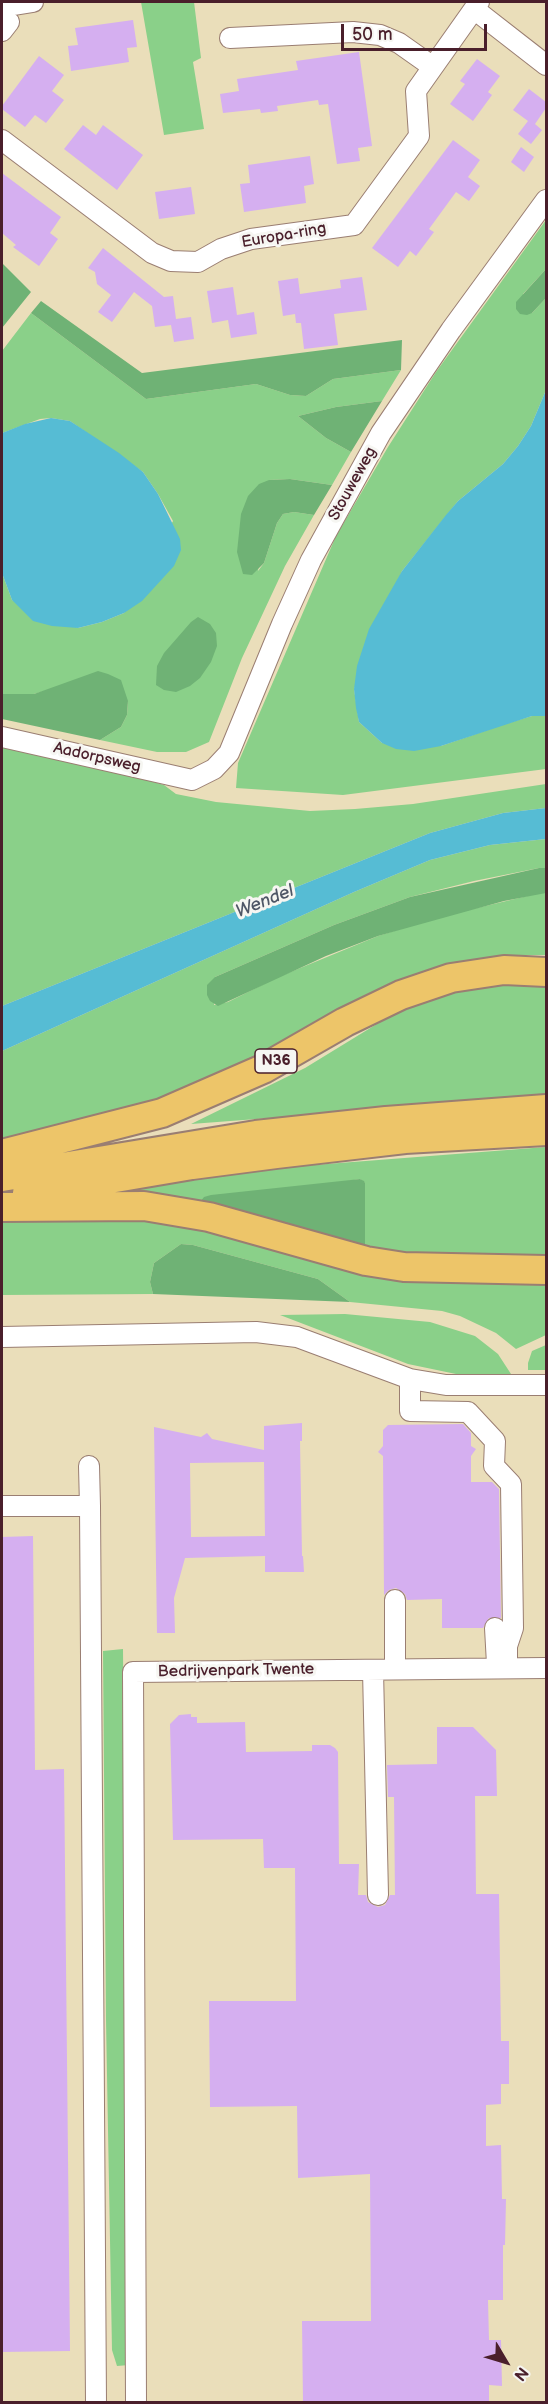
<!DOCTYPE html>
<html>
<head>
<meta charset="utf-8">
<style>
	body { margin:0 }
	#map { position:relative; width:548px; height:2404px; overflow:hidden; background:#eadeba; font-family:"Balsamiq Sans",sans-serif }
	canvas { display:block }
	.frame { position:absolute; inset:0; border:3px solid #4a1f2b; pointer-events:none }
	.north { position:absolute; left:476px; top:2332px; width:60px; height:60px; -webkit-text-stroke:4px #f6f6f2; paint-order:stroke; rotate:128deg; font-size:16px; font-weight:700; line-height:24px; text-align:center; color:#4a1f2b }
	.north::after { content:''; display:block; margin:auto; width:21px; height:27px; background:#4a1f2b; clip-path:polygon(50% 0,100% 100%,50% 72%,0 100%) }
	.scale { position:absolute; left:341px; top:24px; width:146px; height:27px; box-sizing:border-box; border:3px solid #4a1f2b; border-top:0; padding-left:8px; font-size:18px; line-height:21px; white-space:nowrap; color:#4a1f2b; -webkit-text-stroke:4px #f6f6f2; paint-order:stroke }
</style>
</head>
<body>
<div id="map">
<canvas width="548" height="2404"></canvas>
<div class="frame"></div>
<div class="north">N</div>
<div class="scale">50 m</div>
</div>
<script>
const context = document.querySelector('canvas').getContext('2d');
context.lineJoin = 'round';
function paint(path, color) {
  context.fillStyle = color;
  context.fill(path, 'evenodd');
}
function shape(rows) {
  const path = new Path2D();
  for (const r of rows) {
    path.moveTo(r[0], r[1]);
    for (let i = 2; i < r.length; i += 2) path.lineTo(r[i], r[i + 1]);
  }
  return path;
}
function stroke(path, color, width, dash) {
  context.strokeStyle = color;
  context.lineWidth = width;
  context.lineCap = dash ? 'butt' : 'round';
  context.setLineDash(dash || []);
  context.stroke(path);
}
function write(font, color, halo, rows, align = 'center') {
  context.font = font + ' "Balsamiq Sans",sans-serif';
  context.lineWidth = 6;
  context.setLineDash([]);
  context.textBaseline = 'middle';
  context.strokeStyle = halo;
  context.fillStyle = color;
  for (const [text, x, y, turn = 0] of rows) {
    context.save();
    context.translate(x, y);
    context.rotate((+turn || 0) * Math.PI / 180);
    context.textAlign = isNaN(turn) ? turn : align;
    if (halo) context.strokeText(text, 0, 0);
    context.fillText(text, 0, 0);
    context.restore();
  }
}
paint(shape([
	[141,2,194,2,201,58,193,62,204,129,164,135],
	[546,220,546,269,523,294,532,313,546,298,546,390,531,426,518,446,503,464,458,501,402,571,354,689,359,722,382,743,441,746,505,724,532,716,546,716,546,769,343,795,236,788,238,763,336,536,388,447,436,372],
	[31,313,146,399,256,384,290,395,306,396,333,379,401,370,382,401,336,407,298,416,326,438,351,452,332,485,290,479,269,480,258,571,264,563,277,523,283,514,294,512,314,515,285,566,242,658,209,742,186,752,157,752,100,740,121,727,127,715,128,701,55,688,34,694,2,694,2,573,12,600,78,628,102,622,124,613,173,521,158,494,143,472,70,421,51,418,40,419,2,433,2,351],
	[2,747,123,773,164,785,176,794,216,802,310,811,355,809,413,804,546,784,546,808,503,813,430,833,2,1006],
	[546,839,546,868,539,868,474,881,410,897,334,925,215,977,214,1005,228,1002,276,978,378,936,439,917,540,893,546,893,546,955,509,955,470,963,255,1067,2,1153,2,1051,354,892,430,860,490,845],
	[511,979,546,980,546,1097,191,1124,305,1068,403,1008,456,990],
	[546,1147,546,1262,365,1256,365,1183,360,1179,197,1206,85,1197,198,1174],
	[81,1212,546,1275,546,1335,516,1349,496,1333,460,1316,442,1311,350,1302,318,1279,193,1245,181,1244,154,1263,150,1282,153,1294,2,1295,2,1221],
	[345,1314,430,1322,475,1336,498,1354,511,1374,501,1376,456,1374,408,1364,280,1315],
	[546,1345,546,1370,528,1370,528,1363,532,1351],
	[123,1649,129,2365,117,2366,112,2350,106,2020,103,1651]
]), '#8ad089');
paint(shape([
	[2,263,31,292,2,328],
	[546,269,546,298,532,313,527,315,520,314,516,309,516,302],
	[41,301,142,373,402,340,401,370,333,379,306,396,290,395,256,384,146,399,31,313],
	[382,401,351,452,326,438,298,416,336,407],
	[290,479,332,485,314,515,294,512,283,514,277,523,264,563,252,575,243,574,237,552,241,514,248,496,259,484,269,480],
	[198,617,210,624,216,633,217,646,211,662,200,678,190,686,176,692,164,690,156,685,157,666,164,653,191,622],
	[98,671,108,674,121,680,128,701,127,715,121,727,100,740,2,719,2,694,34,694],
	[539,868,546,868,546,893,504,901,378,936,326,956,218,1006,210,1001,207,995,207,985,215,977,334,925,410,897],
	[360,1179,364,1181,365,1183,365,1256,197,1206,204,1197,211,1195],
	[181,1244,193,1245,318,1279,350,1302,153,1294,150,1282,154,1263]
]), '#6fb275');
paint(shape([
	[546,390,546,716,532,716,441,746,414,751,396,749,382,743,359,722,356,708,354,689,357,666,369,629,402,571,446,515,458,501,503,464,518,446,531,426],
	[51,418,70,421,119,453,143,472,158,494,180,539,181,550,174,566,142,601,124,613,102,622,78,628,52,626,33,621,12,600,2,573,2,433,25,424],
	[546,808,546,839,490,845,430,860,354,892,2,1051,2,1006,430,833,503,813]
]), '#56bcd4');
paint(shape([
	[133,20,137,47,127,48,129,62,71,71,68,46,78,45,75,28],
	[359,52,372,146,358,148,360,161,337,164,328,104,319,105,318,100,277,106,278,111,261,113,260,109,223,113,220,94,239,91,237,79,298,70,296,61],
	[39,56,64,75,52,91,64,100,46,123,35,115,25,127,2,109,2,106],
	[477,59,500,76,488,92,492,95,473,121,450,104,465,84,460,81],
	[529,89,546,102,546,108,535,124,542,130,531,144,518,134,528,121,513,110],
	[83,125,96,135,103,125,143,155,117,190,64,149],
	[453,140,480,160,468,177,480,186,469,201,456,192,429,229,434,232,416,256,410,251,398,267,372,248],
	[521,147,534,157,524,172,511,162],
	[310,156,314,184,304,186,306,203,244,212,240,184,250,183,248,165],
	[2,173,61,217,50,233,58,239,39,266,13,247,16,245,2,233],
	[191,187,195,214,159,219,155,192],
	[103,248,164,297,173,296,176,319,191,317,194,339,174,342,171,325,155,327,152,306,134,292,112,322,98,312,111,295,97,284,95,272,88,268],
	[362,277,367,310,334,314,338,345,304,349,301,323,296,323,295,314,283,316,278,281,298,278,300,294,341,288,340,280],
	[233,287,237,315,254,312,257,334,231,338,228,320,212,323,207,291],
	[302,1423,302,1441,300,1441,302,1556,303,1556,304,1572,265,1572,265,1556,185,1558,174,1598,175,1633,157,1633,154,1427,201,1437,207,1433,212,1439,264,1450,264,1426],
	[264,1462,265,1536,191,1537,190,1463],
	[463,1424,471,1433,471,1446,476,1449,471,1456,471,1482,492,1482,499,1489,501,1618,489,1618,483,1628,442,1628,442,1599,407,1600,405,1594,396,1588,389,1590,384,1595,383,1456,378,1452,383,1446,383,1430,388,1425],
	[33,1536,35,1770,64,1769,70,2351,2,2352,2,1537],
	[191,1714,191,1717,197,1717,197,1723,245,1722,246,1752,312,1751,312,1745,330,1745,335,1748,338,1752,339,1864,359,1864,358,1895,366,1895,368,1902,378,1907,385,1905,390,1895,395,1895,394,1797,388,1797,387,1765,437,1764,437,1727,473,1727,496,1750,497,1796,475,1796,476,1894,499,1894,501,2041,509,2041,509,2084,501,2084,501,2104,486,2105,486,2146,501,2145,502,2199,506,2199,505,2245,503,2245,503,2300,488,2300,489,2340,501,2340,502,2386,489,2385,489,2403,303,2403,302,2321,371,2321,370,2174,298,2178,297,2106,210,2107,209,2001,296,2001,295,1868,264,1868,263,1839,173,1840,170,1724,179,1715]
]), '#d5aff0');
const minor = shape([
	[2,7,33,2],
	[474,9,546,65],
	[2,31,9,22],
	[230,38,353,32,380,35,399,43,433,67],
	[2,140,152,253,171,261,198,262,221,249,251,239,354,225,419,136,416,91,479,2],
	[2,737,192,780,214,769,229,753,282,624,311,560,381,433,451,330,546,200],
	[2,1337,256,1332,297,1337,410,1379,446,1385,546,1385],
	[410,1379,410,1411,468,1412,495,1441,494,1466,511,1484,513,1628,507,1646,507,1668],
	[89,1466,90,1506],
	[2,1506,90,1506,96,2402],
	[395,1600,395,1669],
	[495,1628,497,1664],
	[373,1670,378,1895],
	[136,2402,133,1672,546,1668]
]);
const highway = shape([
	[2,1154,162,1113,263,1069,345,1022,401,995,451,978,504,970,546,972],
	[2,1177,256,1135,386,1121,546,1109],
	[27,1193,192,1165,276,1154,405,1139,546,1131],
	[2,1207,144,1206,209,1217,366,1261,404,1267,546,1270]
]);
stroke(minor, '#9a7e72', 22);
stroke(highway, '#9a7e72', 32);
stroke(minor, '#fff', 20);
stroke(highway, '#edc569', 28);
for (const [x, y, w] of [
	[276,1061,42]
]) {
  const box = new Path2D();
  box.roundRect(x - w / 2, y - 12, w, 24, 4.5);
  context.fillStyle = '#f6f6f2';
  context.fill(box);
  stroke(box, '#4a1f2b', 1.5);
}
write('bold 15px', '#4a1f2b', null, [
	["N36",276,1061]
]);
write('16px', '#4a1f2b', '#f6f6f2', [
	["Europa-ring",284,236,-10],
	["Stouweweg",353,484,-61],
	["Aadorpsweg",97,758,13],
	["Bedrijvenpark Twente",236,1671,-1]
]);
write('italic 18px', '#4e5666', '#f6f6f2', [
	["Wendel",265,902,-22]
]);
</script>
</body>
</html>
